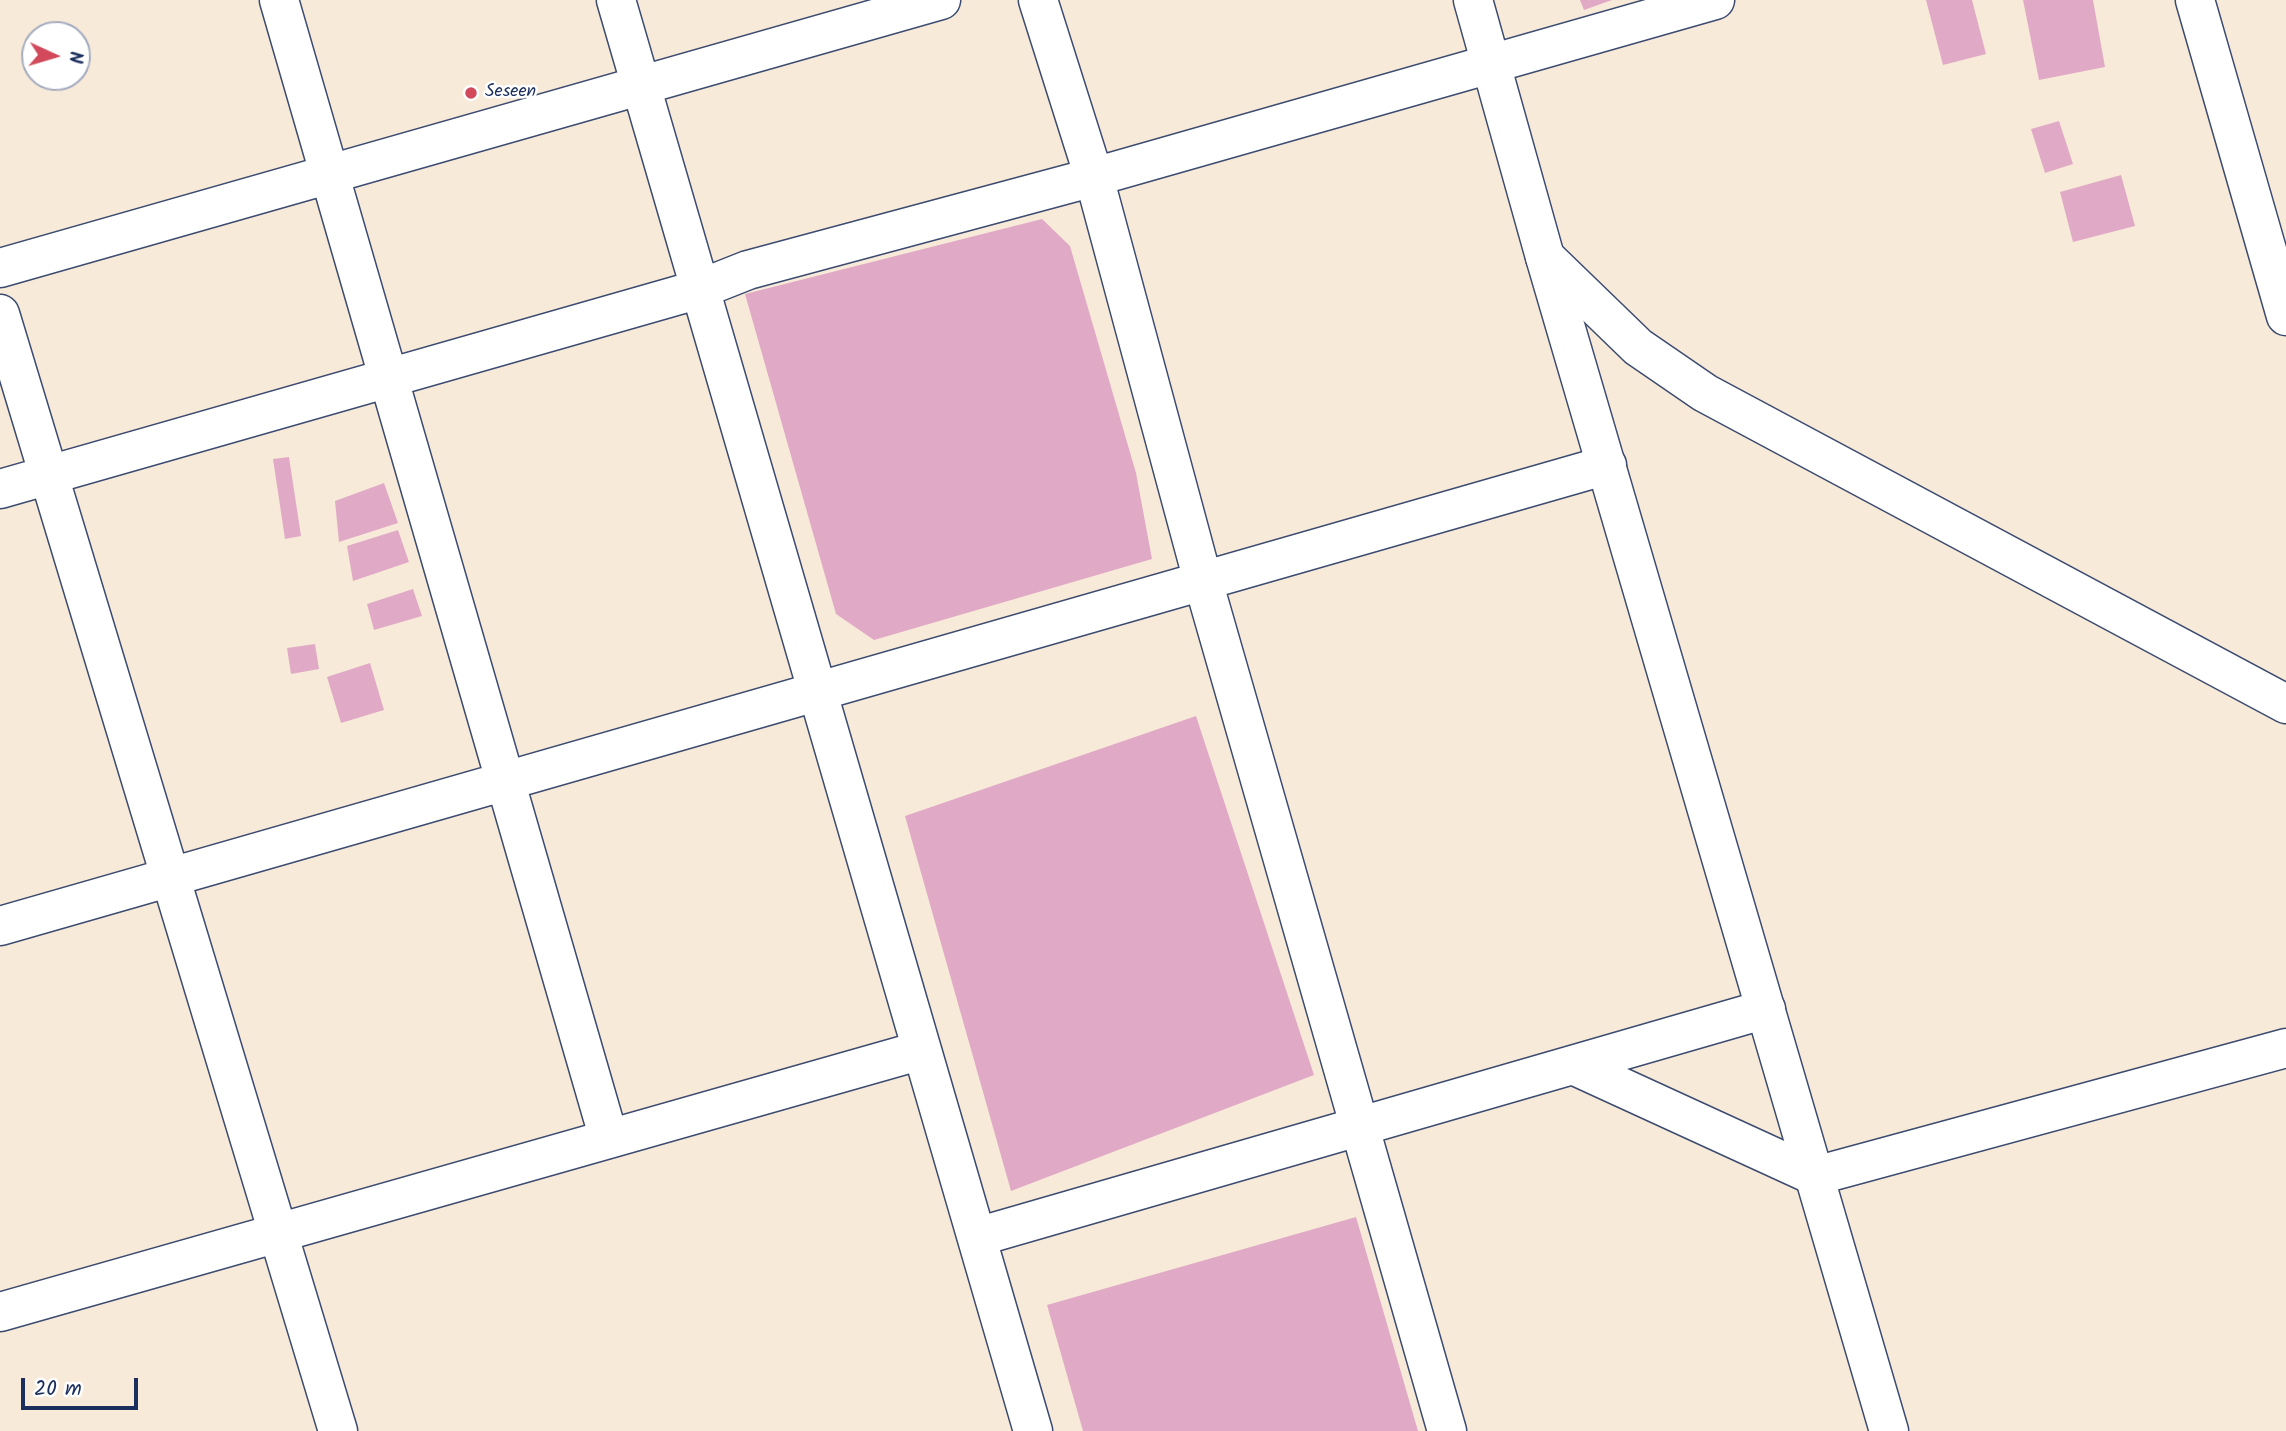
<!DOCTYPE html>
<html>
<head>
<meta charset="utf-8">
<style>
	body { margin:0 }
	#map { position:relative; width:2286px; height:1431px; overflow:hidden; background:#f8ead9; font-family:Kalam,sans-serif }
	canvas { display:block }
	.north { position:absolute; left:21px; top:21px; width:70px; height:70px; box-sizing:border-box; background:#fff; border:2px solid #a4acbf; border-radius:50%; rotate:94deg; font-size:19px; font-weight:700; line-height:28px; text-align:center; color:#1b2f5e }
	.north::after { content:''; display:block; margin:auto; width:24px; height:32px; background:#d1495b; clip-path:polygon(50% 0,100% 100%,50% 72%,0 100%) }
	.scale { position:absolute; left:21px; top:1378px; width:117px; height:32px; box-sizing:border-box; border:4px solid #1b2f5e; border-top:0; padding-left:9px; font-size:21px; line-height:24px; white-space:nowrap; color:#1b2f5e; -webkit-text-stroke:5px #fff; paint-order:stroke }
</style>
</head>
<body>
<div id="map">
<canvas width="2286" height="1431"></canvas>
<div class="north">N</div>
<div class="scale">20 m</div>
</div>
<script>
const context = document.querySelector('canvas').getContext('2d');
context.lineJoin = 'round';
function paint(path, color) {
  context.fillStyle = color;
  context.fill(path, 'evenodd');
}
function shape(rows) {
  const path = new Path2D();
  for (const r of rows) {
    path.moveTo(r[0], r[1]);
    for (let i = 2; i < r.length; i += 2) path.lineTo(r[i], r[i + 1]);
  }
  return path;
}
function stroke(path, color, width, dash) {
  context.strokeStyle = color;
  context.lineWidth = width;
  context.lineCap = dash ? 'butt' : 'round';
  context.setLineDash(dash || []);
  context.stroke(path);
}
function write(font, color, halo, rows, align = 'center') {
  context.font = font + ' Kalam,sans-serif';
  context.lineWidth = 5;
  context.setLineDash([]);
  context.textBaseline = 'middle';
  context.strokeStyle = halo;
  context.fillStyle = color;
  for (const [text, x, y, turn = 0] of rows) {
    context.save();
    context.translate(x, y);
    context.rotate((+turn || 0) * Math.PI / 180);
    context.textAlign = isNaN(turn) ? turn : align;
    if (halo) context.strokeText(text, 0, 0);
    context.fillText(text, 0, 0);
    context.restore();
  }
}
paint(shape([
	[1580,0,1612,0,1584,10],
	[1926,0,1972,0,1986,54,1943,65],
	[2023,0,2093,0,2105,67,2039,80],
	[2059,121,2073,164,2045,173,2031,129],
	[2121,175,2135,226,2073,242,2060,192],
	[1042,219,1070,246,1136,473,1152,559,874,640,836,614,745,294],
	[289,457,301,536,285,539,273,459],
	[384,483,398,523,339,542,335,501],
	[398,530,409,562,353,581,347,546],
	[413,589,422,616,374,630,367,604],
	[315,644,319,669,291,674,287,648],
	[370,663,384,710,341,723,327,677],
	[1196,716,1314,1075,1011,1191,905,816],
	[1356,1217,1418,1431,1083,1431,1047,1305]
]), '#e0aac6');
const minor = shape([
	[279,0,609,1139],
	[616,0,1033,1431],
	[1038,0,1094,177,1203,581,1447,1431],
	[2195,0,2286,316],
	[1545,257,1638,347,1705,393,2286,704],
	[0,268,941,0],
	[0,314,338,1431],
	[0,489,700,289,748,270,1094,177,1715,0],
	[0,926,1607,465],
	[1573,1065,1815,1176,2286,1048],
	[977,1237,1766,1009],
	[0,1312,922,1050]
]);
const tertiary = shape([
	[1473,0,1545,257,1889,1431]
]);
stroke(minor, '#3c4b70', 41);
stroke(tertiary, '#3c4b70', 41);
stroke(minor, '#fff', 38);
stroke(tertiary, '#fff', 38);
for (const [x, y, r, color] of [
	[471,93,7,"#d1495b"]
]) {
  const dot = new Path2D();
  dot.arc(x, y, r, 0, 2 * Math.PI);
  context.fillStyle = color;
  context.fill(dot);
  stroke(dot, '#fff', 2.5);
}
write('18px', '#1b2f5e', '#fff', [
	["Seseen",485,93]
], 'left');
</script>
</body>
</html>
